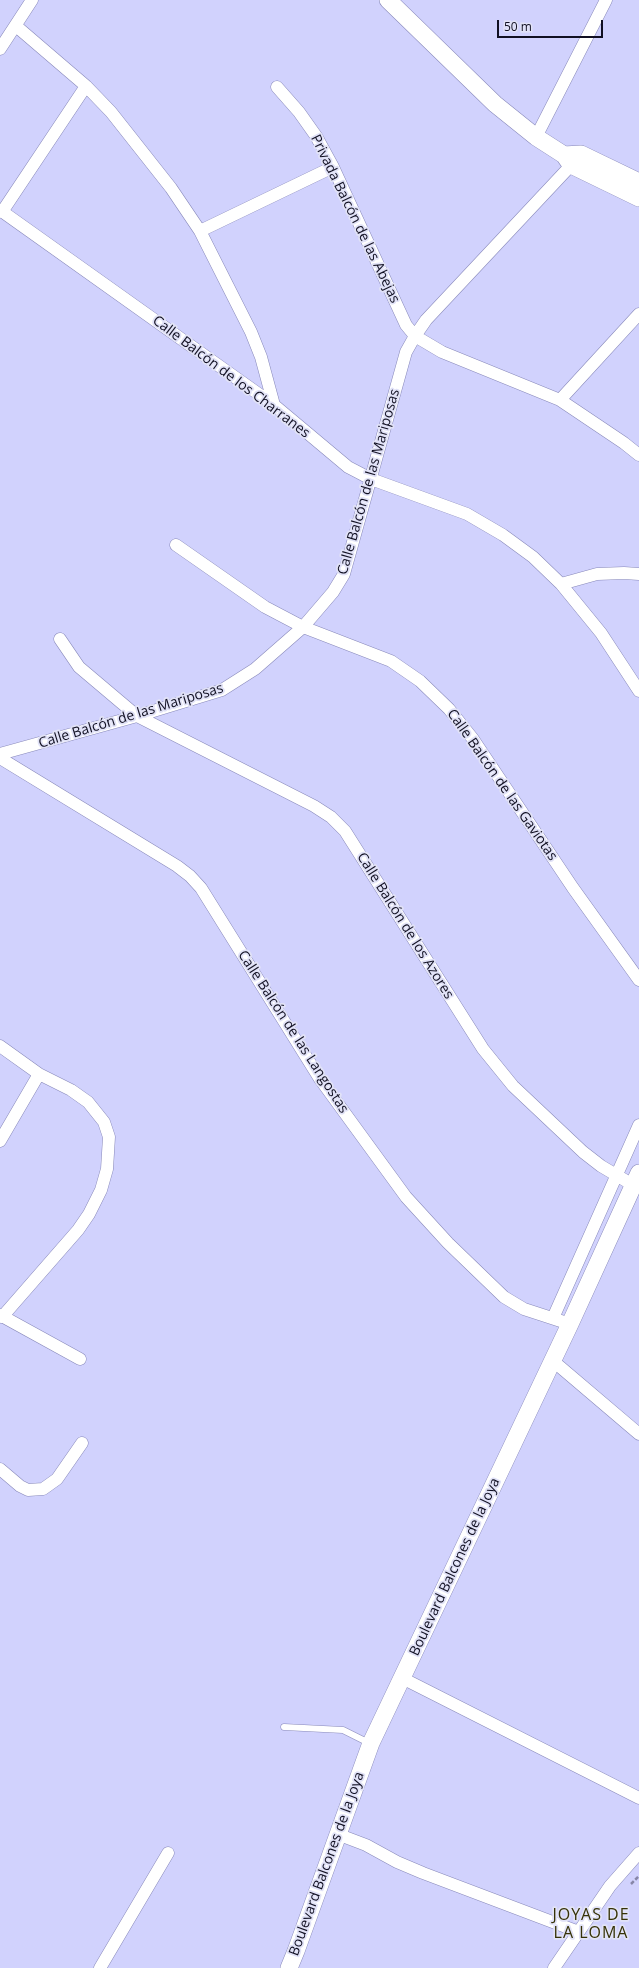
<!DOCTYPE html>
<html>
<head>
<meta charset="utf-8">
<style>
	body { margin:0 }
	#map { position:relative; width:639px; height:1968px; overflow:hidden; background:#d1d2fd; font-family:"Open Sans",sans-serif }
	canvas { display:block }
	.scale { position:absolute; left:497px; top:20px; width:106px; height:18px; box-sizing:border-box; border:2px solid #111022; border-top:0; padding-left:5px; font-size:12px; line-height:14px; white-space:nowrap; color:#111022; -webkit-text-stroke:3px #e1e2f7; paint-order:stroke }
</style>
</head>
<body>
<div id="map">
<canvas width="639" height="1968"></canvas>
<div class="scale">50 m</div>
</div>
<script>
const context = document.querySelector('canvas').getContext('2d');
context.lineJoin = 'round';
function shape(rows) {
  const path = new Path2D();
  for (const r of rows) {
    path.moveTo(r[0], r[1]);
    for (let i = 2; i < r.length; i += 2) path.lineTo(r[i], r[i + 1]);
  }
  return path;
}
function stroke(path, color, width, dash) {
  context.strokeStyle = color;
  context.lineWidth = width;
  context.lineCap = dash ? 'butt' : 'round';
  context.setLineDash(dash || []);
  context.stroke(path);
}
function write(font, color, halo, rows, align = 'center') {
  context.font = font + ' "Open Sans",sans-serif';
  context.lineWidth = 3.5;
  context.setLineDash([]);
  context.textBaseline = 'middle';
  context.strokeStyle = halo;
  context.fillStyle = color;
  for (const [text, x, y, turn = 0] of rows) {
    context.save();
    context.translate(x, y);
    context.rotate((+turn || 0) * Math.PI / 180);
    context.textAlign = isNaN(turn) ? turn : align;
    if (halo) context.strokeText(text, 0, 0);
    context.fillText(text, 0, 0);
    context.restore();
  }
}
const lane = shape([
	[284,1727,343,1730,369,1743]
]);
const street = shape([
	[16,26,86,86,111,112,171,188,200,231,251,332,261,357,274,405],
	[0,49,32,0],
	[277,87,299,112,316,136,333,167,406,325,415,336,442,352,560,400,624,443,639,455],
	[536,137,606,0],
	[0,210,274,405,348,467,371,479,467,514,503,535,533,557,561,584,601,633,639,691],
	[2,212,86,86],
	[200,231,333,167],
	[560,400,639,314],
	[176,545,265,607,303,627,391,661,420,681,449,709,473,739,573,888,639,980],
	[561,584,597,574,624,573,639,574],
	[60,639,79,667,137,716,314,806,331,817,345,831,483,1049,513,1086,583,1152,601,1166,633,1185],
	[0,754,137,716,222,690,255,669,303,627,333,592,344,574,406,352,415,336,426,320,576,160],
	[0,758,177,866,190,876,201,888,320,1079,406,1197,448,1243,504,1297,524,1309,570,1324],
	[0,1046,39,1074,71,1090,88,1102,104,1122,109,1137,107,1169,101,1190,89,1214,78,1230,2,1317],
	[0,1141,39,1074],
	[0,1315,80,1359],
	[553,1318,639,1125],
	[552,1360,639,1434],
	[0,1469,20,1486,28,1490,43,1489,57,1479,82,1443],
	[402,1678,639,1798],
	[337,1834,366,1845,397,1862,423,1873,579,1932],
	[100,1968,168,1853],
	[554,1968,610,1886,639,1853]
]);
const secondary = shape([
	[388,0,495,104,536,137,564,155,571,165,639,198],
	[564,155,581,154,639,182],
	[289,1968,296,1951,371,1743,570,1324,639,1173]
]);
stroke(lane, '#8889ba', 7);
stroke(street, '#8889ba', 13);
stroke(secondary, '#8889ba', 18);
stroke(shape([
	[631,1884,639,1876]
]), '#8787a8', 2.5, [4, 2]);
stroke(lane, '#fff', 6);
stroke(street, '#fff', 12);
stroke(secondary, '#fff', 17);
write('14px', '#111022', '#e1e2f7', [
	["Privada Balcón de las Abejas",355,219,64],
	["Calle Balcón de los Charranes",231,377,37],
	["Calle Balcón de las Mariposas",369,482,-74],
	["Calle Balcón de las Mariposas",131,716,-17],
	["Calle Balcón de las Gaviotas",502,785,55],
	["Calle Balcón de los Azores",405,926,58],
	["Calle Balcón de las Langostas",293,1032,57],
	["Boulevard Balcones de la Joya",455,1567,-65],
	["Boulevard Balcones de la Joya",327,1864,-70]
]);
context.letterSpacing = '1px';
write('16px', '#363206', '#e1e2f7', [
	["JOYAS DE",591,1915],
	["LA LOMA",591,1933]
]);
context.letterSpacing = '0px';
</script>
</body>
</html>
